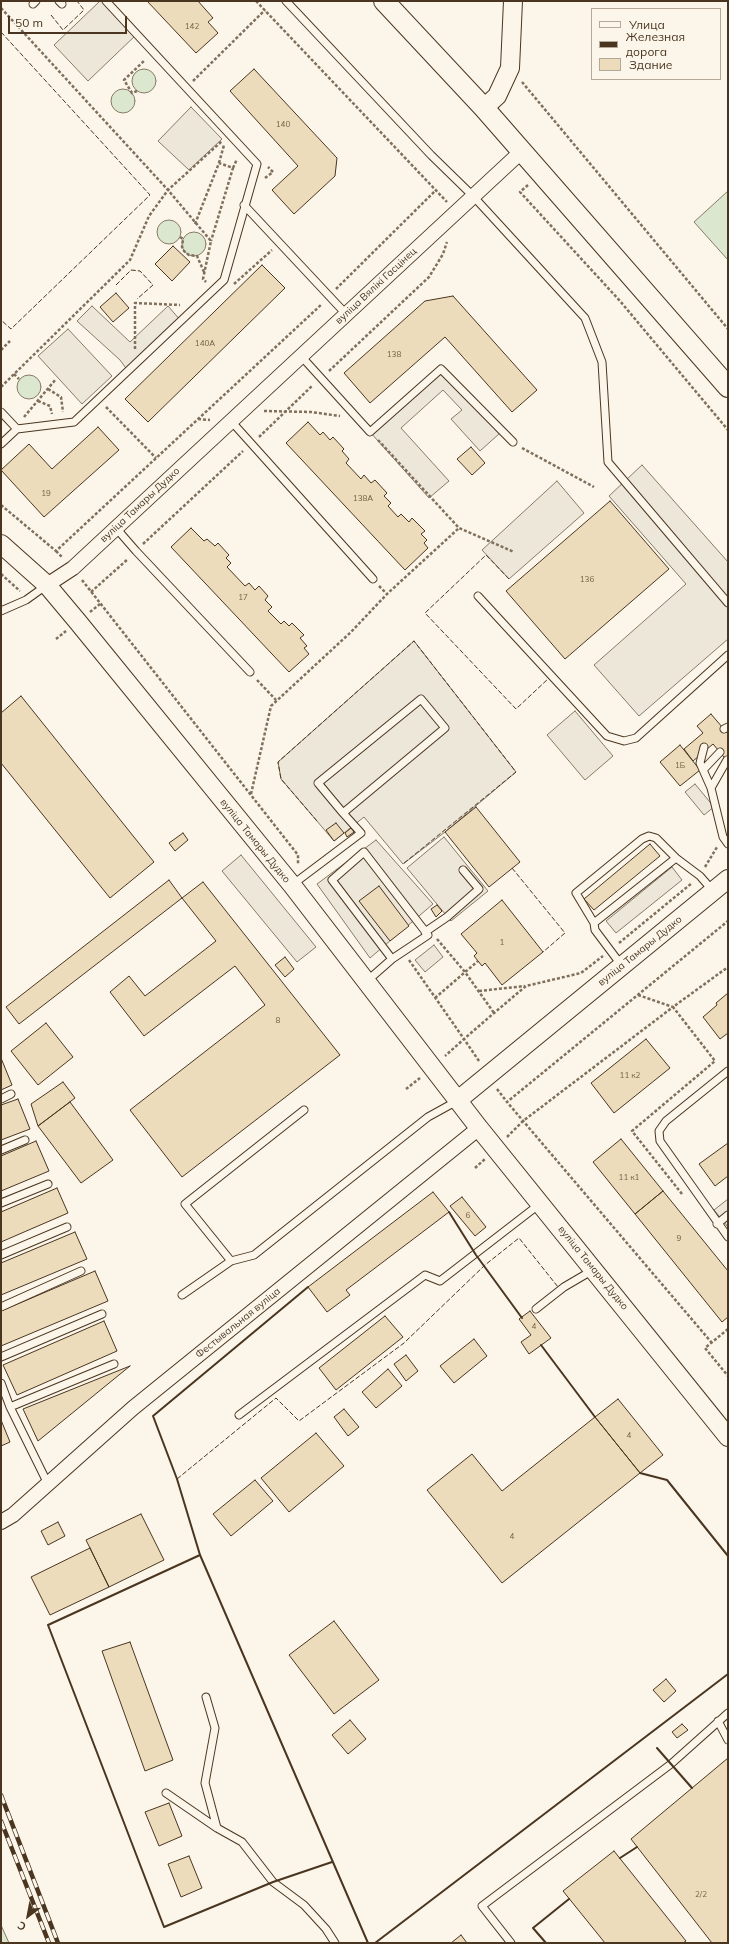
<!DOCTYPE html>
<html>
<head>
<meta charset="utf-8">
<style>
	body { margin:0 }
	#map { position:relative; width:729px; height:1944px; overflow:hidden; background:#fbf6e9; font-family:Mulish,sans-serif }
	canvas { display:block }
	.frame { position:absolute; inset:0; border:2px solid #4a3520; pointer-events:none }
	.legend { position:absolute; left:591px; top:8px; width:130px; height:72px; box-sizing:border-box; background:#fbf6e9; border:1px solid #b4a999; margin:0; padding:5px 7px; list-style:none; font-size:12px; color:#4a3520 }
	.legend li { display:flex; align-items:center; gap:8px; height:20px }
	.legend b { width:20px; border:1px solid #b4a999 }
	.north { position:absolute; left:8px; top:1896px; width:40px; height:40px; -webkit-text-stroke:3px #fbf6e9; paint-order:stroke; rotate:212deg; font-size:11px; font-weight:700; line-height:16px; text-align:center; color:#4a3520 }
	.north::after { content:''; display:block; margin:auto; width:14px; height:18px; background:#4a3520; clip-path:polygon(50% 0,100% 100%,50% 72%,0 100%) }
	.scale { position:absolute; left:8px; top:16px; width:119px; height:18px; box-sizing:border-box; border:2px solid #4a3520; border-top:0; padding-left:5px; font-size:12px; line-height:14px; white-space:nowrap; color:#4a3520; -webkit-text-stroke:3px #fbf6e9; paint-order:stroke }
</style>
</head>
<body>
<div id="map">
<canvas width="729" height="1944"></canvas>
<div class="frame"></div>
<ul class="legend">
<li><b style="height:5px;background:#fbf6e9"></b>Улица</li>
<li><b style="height:5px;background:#4a3520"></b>Железная дорога</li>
<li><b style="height:11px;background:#ecdcbc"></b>Здание</li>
</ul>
<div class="north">С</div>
<div class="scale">50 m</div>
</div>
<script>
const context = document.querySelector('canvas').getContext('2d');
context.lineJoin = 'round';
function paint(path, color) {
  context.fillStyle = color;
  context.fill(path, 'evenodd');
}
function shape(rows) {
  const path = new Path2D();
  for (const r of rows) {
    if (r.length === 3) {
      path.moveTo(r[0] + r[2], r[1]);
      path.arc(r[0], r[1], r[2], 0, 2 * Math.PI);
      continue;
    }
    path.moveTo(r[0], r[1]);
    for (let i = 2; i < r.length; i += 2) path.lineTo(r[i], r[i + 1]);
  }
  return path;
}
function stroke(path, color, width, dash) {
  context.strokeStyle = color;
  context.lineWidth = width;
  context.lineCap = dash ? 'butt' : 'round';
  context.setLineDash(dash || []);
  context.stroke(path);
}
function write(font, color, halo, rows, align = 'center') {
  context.font = font + ' Mulish,sans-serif';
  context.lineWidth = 3;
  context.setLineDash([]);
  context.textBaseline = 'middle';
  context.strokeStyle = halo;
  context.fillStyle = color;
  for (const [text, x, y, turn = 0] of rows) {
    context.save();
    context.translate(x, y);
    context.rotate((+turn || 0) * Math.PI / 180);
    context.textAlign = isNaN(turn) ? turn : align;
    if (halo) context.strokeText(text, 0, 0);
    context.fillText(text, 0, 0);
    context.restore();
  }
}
const green = shape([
	[144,81,12],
	[123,101,12],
	[728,191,728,260,694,222,728,191],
	[169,232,12],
	[194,244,12],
	[29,387,12],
	[1,1925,9,1943,1,1943,1,1925]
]);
paint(green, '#dce7d0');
stroke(green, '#887966', 1);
const parking = shape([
	[100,1,106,1,137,34,88,81,54,45,100,1],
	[191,107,222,139,189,170,158,141,191,107],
	[92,306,130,342,168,306,181,321,128,371,120,360,77,321,92,306],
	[68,329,112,376,82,404,38,356,68,329],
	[441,369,500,433,480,451,451,419,462,410,443,390,401,428,449,481,429,498,370,432,441,369],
	[642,465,728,562,728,639,639,716,594,665,686,584,609,496,642,465],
	[557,481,584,513,509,579,482,550,557,481],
	[414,641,516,772,445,832,403,864,364,817,334,841,281,779,278,762,414,641],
	[575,711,613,756,585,780,547,735,575,711],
	[695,784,714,807,704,815,685,792,695,784],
	[444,837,488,891,451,921,407,868,444,837],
	[376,840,433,904,370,958,317,884,376,840],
	[241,855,316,947,297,962,222,871,241,855],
	[672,867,682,880,616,933,606,921,672,867],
	[434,945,443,957,425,972,415,960,434,945],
	[728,1199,728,1227,714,1210,728,1199]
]);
paint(parking, '#ede7d9');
stroke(parking, '#887966', 1);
const building = shape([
	[147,1,198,1,213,18,208,22,218,33,196,53,147,1],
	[254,69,337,158,335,176,294,214,272,190,298,166,230,91,254,69],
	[173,246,190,262,172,281,155,264,173,246],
	[262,265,285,288,148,422,125,399,262,265],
	[116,293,129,308,113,322,100,307,116,293],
	[453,296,537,390,512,412,445,337,370,403,344,373,425,301,453,296],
	[308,422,320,435,323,432,330,440,333,437,344,449,342,451,349,459,346,463,361,479,364,475,371,483,375,480,387,493,384,496,391,503,388,506,398,517,401,514,409,522,412,518,425,531,421,534,427,540,424,543,428,548,405,570,286,443,308,422],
	[98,427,119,450,44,517,1,470,29,444,52,469,98,427],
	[471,447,485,463,472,475,457,459,471,447],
	[610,501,669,569,565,659,506,591,610,501],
	[191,528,204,541,207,539,215,546,218,543,229,555,226,558,231,563,227,567,245,586,249,583,255,590,259,586,268,596,265,600,272,607,268,611,281,624,284,621,289,626,292,623,304,635,300,638,307,646,304,648,309,654,289,672,171,547,191,528],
	[21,696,154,862,110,898,1,763,1,713,21,696],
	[711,714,728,734,728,762,713,744,693,761,684,749,703,733,697,726,711,714],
	[680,745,700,770,680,786,660,762,680,745],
	[476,807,520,862,489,887,445,832,476,807],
	[336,823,344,833,334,841,326,830,336,823],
	[351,828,354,832,347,837,345,833,351,828],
	[183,833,188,840,175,851,169,843,183,833],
	[650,844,660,856,594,910,584,899,650,844],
	[169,880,182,898,19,1024,6,1007,169,880],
	[203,882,340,1055,182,1177,130,1110,265,1005,235,966,144,1036,110,992,129,976,145,996,216,941,182,898,203,882],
	[379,886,409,926,390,941,359,901,379,886],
	[502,900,543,952,502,985,485,963,482,966,474,956,477,953,461,934,502,900],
	[437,905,442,911,436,917,431,909,437,905],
	[285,957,294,969,285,977,275,965,285,957],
	[728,993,728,1033,720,1039,703,1017,717,1005,716,1003,728,993],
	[46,1023,73,1057,38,1085,11,1051,46,1023],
	[646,1039,670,1068,614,1113,591,1083,646,1039],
	[1,1058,12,1085,1,1090,1,1058],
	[63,1082,75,1098,38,1126,31,1104,63,1082],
	[18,1099,30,1129,1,1140,1,1105,18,1099],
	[70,1102,113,1160,81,1183,38,1126,70,1102],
	[621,1139,663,1191,635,1214,593,1162,621,1139],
	[36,1141,49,1171,1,1191,1,1156,36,1141],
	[728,1143,728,1176,715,1186,699,1164,728,1143],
	[57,1188,68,1213,1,1242,1,1212,57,1188],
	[663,1191,728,1271,728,1317,722,1322,635,1214,663,1191],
	[433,1192,449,1212,346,1290,350,1295,327,1312,308,1287,433,1192],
	[462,1197,486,1227,475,1236,450,1206,462,1197],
	[75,1232,87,1259,1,1295,1,1263,75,1232],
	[95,1271,108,1301,1,1346,1,1311,95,1271],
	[530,1311,551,1338,529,1354,521,1342,531,1335,519,1319,530,1311],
	[385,1316,403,1337,336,1390,319,1368,385,1316],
	[104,1321,117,1351,17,1395,3,1365,104,1321],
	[474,1339,487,1356,454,1383,440,1366,474,1339],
	[406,1355,418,1371,406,1381,394,1364,406,1355],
	[130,1366,38,1441,23,1409,130,1366],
	[388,1369,402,1386,376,1408,362,1392,388,1369],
	[618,1399,663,1455,640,1473,595,1417,618,1399],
	[344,1409,359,1427,348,1436,334,1417,344,1409],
	[595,1417,640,1473,502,1583,427,1490,472,1454,502,1491,595,1417],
	[1,1420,10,1442,1,1446,1,1420],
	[316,1433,344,1466,289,1512,261,1478,316,1433],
	[255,1480,273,1501,231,1536,213,1514,255,1480],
	[141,1514,164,1560,109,1587,86,1540,141,1514],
	[58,1522,65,1536,48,1545,41,1531,58,1522],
	[90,1548,109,1587,50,1615,31,1577,90,1548],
	[334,1621,379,1680,334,1714,289,1655,334,1621],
	[130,1642,173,1760,145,1771,102,1651,130,1642],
	[666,1679,676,1691,664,1702,653,1690,666,1679],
	[350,1720,366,1739,348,1754,332,1735,350,1720],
	[682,1724,688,1730,677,1738,672,1732,682,1724],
	[728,1758,728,1943,712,1943,631,1839,728,1758],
	[169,1803,182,1836,159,1846,145,1812,169,1803],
	[614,1851,686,1941,683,1943,605,1943,563,1891,614,1851],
	[189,1856,202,1888,181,1897,168,1864,189,1856],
	[461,1935,467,1943,451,1943,461,1935]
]);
paint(building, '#ecdcbc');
stroke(building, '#4a3520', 1);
const service = shape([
	[59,1,62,4],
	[286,1,431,155,473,196,585,318,602,362,608,462,728,603],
	[33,4,36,1],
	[244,205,346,314],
	[301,356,370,432,441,369,513,442],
	[1,412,17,429,74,422,224,280,257,164,106,1],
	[231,421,373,579],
	[1,444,17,429],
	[116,528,136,551,250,672],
	[478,596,607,736,624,741,636,738,728,655],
	[1,611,26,600,47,585],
	[724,729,728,727],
	[704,747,700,763,711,788,723,837,728,844],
	[703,770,720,752],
	[711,788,727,760],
	[292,885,361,833,343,813,445,728,421,699,318,783,343,813],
	[594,923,676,858],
	[425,932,447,917,479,889,463,870],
	[622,966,595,930,594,923,576,893,642,839,649,836,656,838,676,858,700,876,713,891],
	[367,981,392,959,428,935,364,852,332,880,392,959],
	[728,1071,666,1121,659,1131,660,1141,728,1237],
	[1,1099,11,1094],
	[304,1110,185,1204,231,1261,254,1255,428,1117,457,1101],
	[1,1150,25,1140],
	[1,1203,48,1184],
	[717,1224,728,1215],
	[1,1255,67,1227],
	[182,1295,231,1261],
	[1,1307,81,1271],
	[536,1309,564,1287,593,1270],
	[1,1357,102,1314],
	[1,1383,10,1407,48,1484],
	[10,1407,114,1364],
	[239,1415,425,1275,440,1281,541,1203],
	[718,1721,728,1740],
	[166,1793,217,1828,205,1783,215,1728,206,1697],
	[217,1828,242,1842,273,1882,304,1905,326,1929,335,1943],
	[511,1943,482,1906,671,1764,728,1713]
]);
const minor = shape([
	[47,585,73,568,522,151],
	[1,1522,13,1515,133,1408,479,1128]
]);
const tertiary = shape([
	[484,108,497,96,510,68,513,1],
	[1,544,47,585,78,622,292,885,479,1128,728,1437],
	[458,1100,728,879]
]);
const secondary = shape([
	[384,1,484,108,728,387]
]);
stroke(service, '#4a3520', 9);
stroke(minor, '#4a3520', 16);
stroke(tertiary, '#4a3520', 20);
stroke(secondary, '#4a3520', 22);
stroke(shape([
	[256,1,447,202],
	[1,8,168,190,211,241,203,279,206,282],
	[193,81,265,10],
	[522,82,728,329],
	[137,91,132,93,124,80,145,60],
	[219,163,224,145],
	[233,168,237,159],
	[265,178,273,172,268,167],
	[528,185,520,192,620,301,728,430],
	[195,224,219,163,233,168,211,241],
	[180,237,183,239,182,247,184,251,189,255,197,256,204,272],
	[234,284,272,250],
	[336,289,435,191],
	[135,349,135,303,180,305],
	[1,350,10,341],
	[329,371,429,277,443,254,447,242],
	[14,374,19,379],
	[1,387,130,260,149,216,168,190,222,141],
	[48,389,61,397,63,412],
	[38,401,50,406,52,414],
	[106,407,156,458],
	[264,411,311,412,340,416],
	[24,417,56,379],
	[198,419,210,420],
	[259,437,313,385],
	[378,440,459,528,514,552],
	[522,448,594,487],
	[1,505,56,551,322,304],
	[143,544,243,451],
	[56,551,63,558],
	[1,574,20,591],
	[82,580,298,855,298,865],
	[379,586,387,594],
	[91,592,128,559],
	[90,612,100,604],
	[56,639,66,631],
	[257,680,276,700],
	[251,794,271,706,351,632,387,594,459,528],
	[705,867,717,847],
	[437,939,465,972,494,1013],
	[619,943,692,883],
	[409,960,464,1039,445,1056],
	[479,991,525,986],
	[435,998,478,961],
	[479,1061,464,1039,494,1013,526,986,581,973,603,956],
	[406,1089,420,1078],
	[497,1089,507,1102],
	[507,1137,523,1121,673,1007,638,995],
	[475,1168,485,1159],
	[682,1194,632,1131,715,1061,673,1007,728,967],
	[728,1329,705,1348,728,1376],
	[712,1343,507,1102,728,921]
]), '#7f6f5c', 2.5, [3, 2]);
stroke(service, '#fbf6e9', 7);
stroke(minor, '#fbf6e9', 14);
stroke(tertiary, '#fbf6e9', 18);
stroke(secondary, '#fbf6e9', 20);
const rail = shape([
	[1,1795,58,1943],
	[1,1821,49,1943]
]);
stroke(rail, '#4a3520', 4.5);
stroke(rail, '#fbf6e9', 3, [9]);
stroke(shape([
	[51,15,63,30,84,10,77,1],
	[1,32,150,195,11,329,1,320],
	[116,285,131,270,140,271,153,285,137,299],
	[509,579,486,555,425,613,516,709,549,678],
	[317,821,281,779,278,762,414,641,516,772,403,864],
	[512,868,565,933,543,952],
	[177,1479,276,1398,299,1421,404,1343,485,1265,519,1238,558,1287]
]), '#4a3520', 1, [5, 2]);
stroke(shape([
	[449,1212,476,1255,522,1318],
	[308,1287,153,1416,177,1479,200,1555,368,1943],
	[541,1345,595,1417],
	[640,1473,667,1480,728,1556],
	[200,1555,48,1625,164,1927,273,1882,332,1862],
	[657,1748,692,1788],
	[620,1858,637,1847],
	[375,1943,728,1674],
	[546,1943,533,1928,569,1899]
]), '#4a3520', 2);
write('8px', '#725f47', null, [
	["142",192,27],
	["140",283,125],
	["140А",205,344],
	["138",394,355],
	["19",46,494],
	["138А",363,499],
	["136",587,580],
	["17",243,598],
	["1Б",680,766],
	["1",502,943],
	["8",278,1021],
	["11 к2",630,1076],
	["11 к1",629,1178],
	["6",468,1216],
	["9",679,1239],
	["4",534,1327],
	["4",629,1436],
	["4",512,1537],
	["2/2",701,1895]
]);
write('10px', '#4a3520', '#fbf6e9', [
	["вуліца Вялікі Гасцінец",376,286,-43],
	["вуліца Тамары Дудко",140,505,-43],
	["вуліца Тамары Дудко",255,841,51],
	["вуліца Тамары Дудко",640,951,-39],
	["вуліца Тамары Дудко",593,1268,51],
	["Фестывальная вуліца",238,1323,-39]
]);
</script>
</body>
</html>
